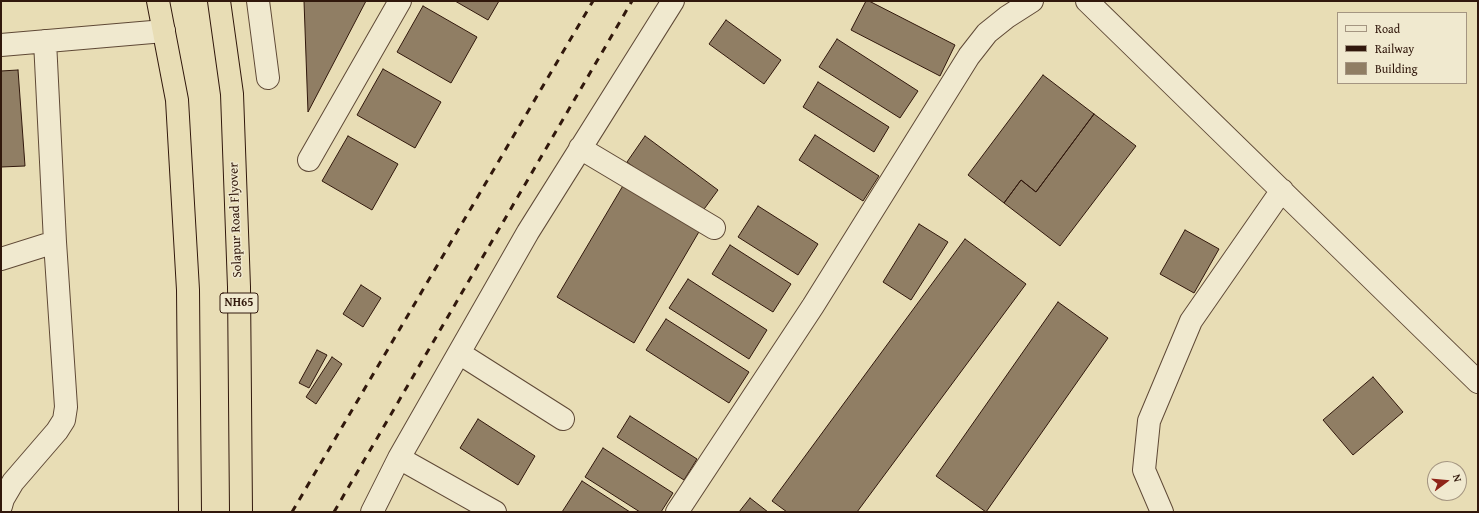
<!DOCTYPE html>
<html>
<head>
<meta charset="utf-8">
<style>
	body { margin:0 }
	#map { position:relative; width:1479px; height:513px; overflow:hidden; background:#e8ddb5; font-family:"Gentium Book Plus",serif }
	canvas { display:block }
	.frame { position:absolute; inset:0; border:2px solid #31180c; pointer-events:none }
	.legend { position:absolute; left:1337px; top:12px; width:130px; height:72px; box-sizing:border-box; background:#f0e9cf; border:1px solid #a49581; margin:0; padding:5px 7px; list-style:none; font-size:12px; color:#31180c }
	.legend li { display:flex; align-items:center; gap:8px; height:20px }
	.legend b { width:20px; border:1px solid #a49581 }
	.north { position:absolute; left:1427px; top:461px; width:40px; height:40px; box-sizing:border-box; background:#f0e9cf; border:1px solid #a49581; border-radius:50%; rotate:74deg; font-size:11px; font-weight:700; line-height:16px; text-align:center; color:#31180c }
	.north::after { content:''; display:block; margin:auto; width:14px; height:18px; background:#8f2418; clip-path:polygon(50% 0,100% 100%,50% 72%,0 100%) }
</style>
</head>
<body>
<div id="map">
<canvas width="1479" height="513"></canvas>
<div class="frame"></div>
<ul class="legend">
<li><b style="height:5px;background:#f0e9cf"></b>Road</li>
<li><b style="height:5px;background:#31180c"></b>Railway</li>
<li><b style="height:11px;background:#907e64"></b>Building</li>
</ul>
<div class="north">N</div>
</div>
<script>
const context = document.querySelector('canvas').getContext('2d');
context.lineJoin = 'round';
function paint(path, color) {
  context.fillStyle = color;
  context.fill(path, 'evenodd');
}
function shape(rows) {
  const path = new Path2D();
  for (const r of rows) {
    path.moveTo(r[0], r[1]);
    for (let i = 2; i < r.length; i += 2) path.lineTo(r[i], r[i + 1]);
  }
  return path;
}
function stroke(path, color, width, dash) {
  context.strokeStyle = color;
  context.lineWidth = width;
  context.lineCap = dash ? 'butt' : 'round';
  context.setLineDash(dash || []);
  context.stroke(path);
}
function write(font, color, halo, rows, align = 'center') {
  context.font = font + ' "Gentium Book Plus",serif';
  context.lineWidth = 3;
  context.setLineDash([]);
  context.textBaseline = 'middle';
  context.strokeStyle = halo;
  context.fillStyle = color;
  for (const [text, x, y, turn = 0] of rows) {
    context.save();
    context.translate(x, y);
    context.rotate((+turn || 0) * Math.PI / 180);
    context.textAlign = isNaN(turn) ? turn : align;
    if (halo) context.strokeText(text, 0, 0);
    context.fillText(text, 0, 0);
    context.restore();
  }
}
const building = shape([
	[304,1,366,1,308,112,304,1],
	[455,1,499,1,488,20,455,1],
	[866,1,869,1,955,45,940,76,851,30,866,1],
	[423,6,477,37,451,83,397,52,423,6],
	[726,20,781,60,764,84,709,44,726,20],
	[837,39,918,91,900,118,819,67,837,39],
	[383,69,441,102,415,148,357,115,383,69],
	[18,70,25,166,1,167,1,71,18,70],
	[1043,75,1094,114,1036,192,1021,180,1004,203,968,175,1043,75],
	[818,82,889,127,874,152,803,107,818,82],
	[1094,114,1136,146,1060,246,1004,203,1021,180,1036,192,1094,114],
	[815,135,879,176,863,201,799,160,815,135],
	[348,136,398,164,372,210,322,181,348,136],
	[645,136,718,190,699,216,627,162,645,136],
	[624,184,700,230,634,343,557,297,624,184],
	[758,206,818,244,798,275,738,237,758,206],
	[919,224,948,242,911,300,883,282,919,224],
	[1185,230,1219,249,1194,293,1160,274,1185,230],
	[965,239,1026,284,857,512,787,512,772,501,965,239],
	[730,245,791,284,773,312,712,274,730,245],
	[688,279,767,330,749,359,669,308,688,279],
	[361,285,381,298,363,327,343,314,361,285],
	[1058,302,1108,338,986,512,936,476,1058,302],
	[666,319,749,372,729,403,646,350,666,319],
	[317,350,327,355,309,388,299,383,317,350],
	[332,357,342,364,316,404,306,397,332,357],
	[1373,377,1403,412,1353,455,1323,420,1373,377],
	[630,416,697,459,684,480,617,437,630,416],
	[478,419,535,456,518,485,460,448,478,419],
	[603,448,673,493,661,512,640,512,585,477,603,448],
	[582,481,630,512,562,512,582,481],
	[750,498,768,512,739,512,750,498]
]);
paint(building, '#907e64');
stroke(building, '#31180c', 1);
const minor = shape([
	[258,1,268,78],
	[1087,1,1478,382],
	[1,45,164,31],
	[580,148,714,228],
	[309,160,400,1],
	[1,259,55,242],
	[459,353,563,419],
	[399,458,495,512],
	[1,506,3,499,13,482,57,431,64,420,66,407,55,242,45,41],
	[372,512,399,458,528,232,673,1],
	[677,512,813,306,969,56,987,33,1007,17,1032,1],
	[1162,512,1144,470,1149,421,1191,321,1282,190]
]);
const highway = shape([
	[158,1,177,100,188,290,190,512],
	[219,1,232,94,239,287,241,512]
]);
stroke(minor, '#5f4936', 24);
stroke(highway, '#31180c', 24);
stroke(minor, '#f0e9cf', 22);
stroke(highway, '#e8ddb5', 22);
stroke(shape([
	[292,512,593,1],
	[334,512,632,1]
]), '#31180c', 3, [7, 7]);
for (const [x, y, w] of [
	[239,303,38]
]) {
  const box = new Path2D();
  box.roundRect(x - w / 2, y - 10, w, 20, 3);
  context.fillStyle = '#f0e9cf';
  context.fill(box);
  stroke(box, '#31180c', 1);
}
write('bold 12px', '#31180c', null, [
	["NH65",239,303]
]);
write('13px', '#31180c', '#f0e9cf', [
	["Solapur Road Flyover",236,220,-92]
]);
</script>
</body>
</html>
